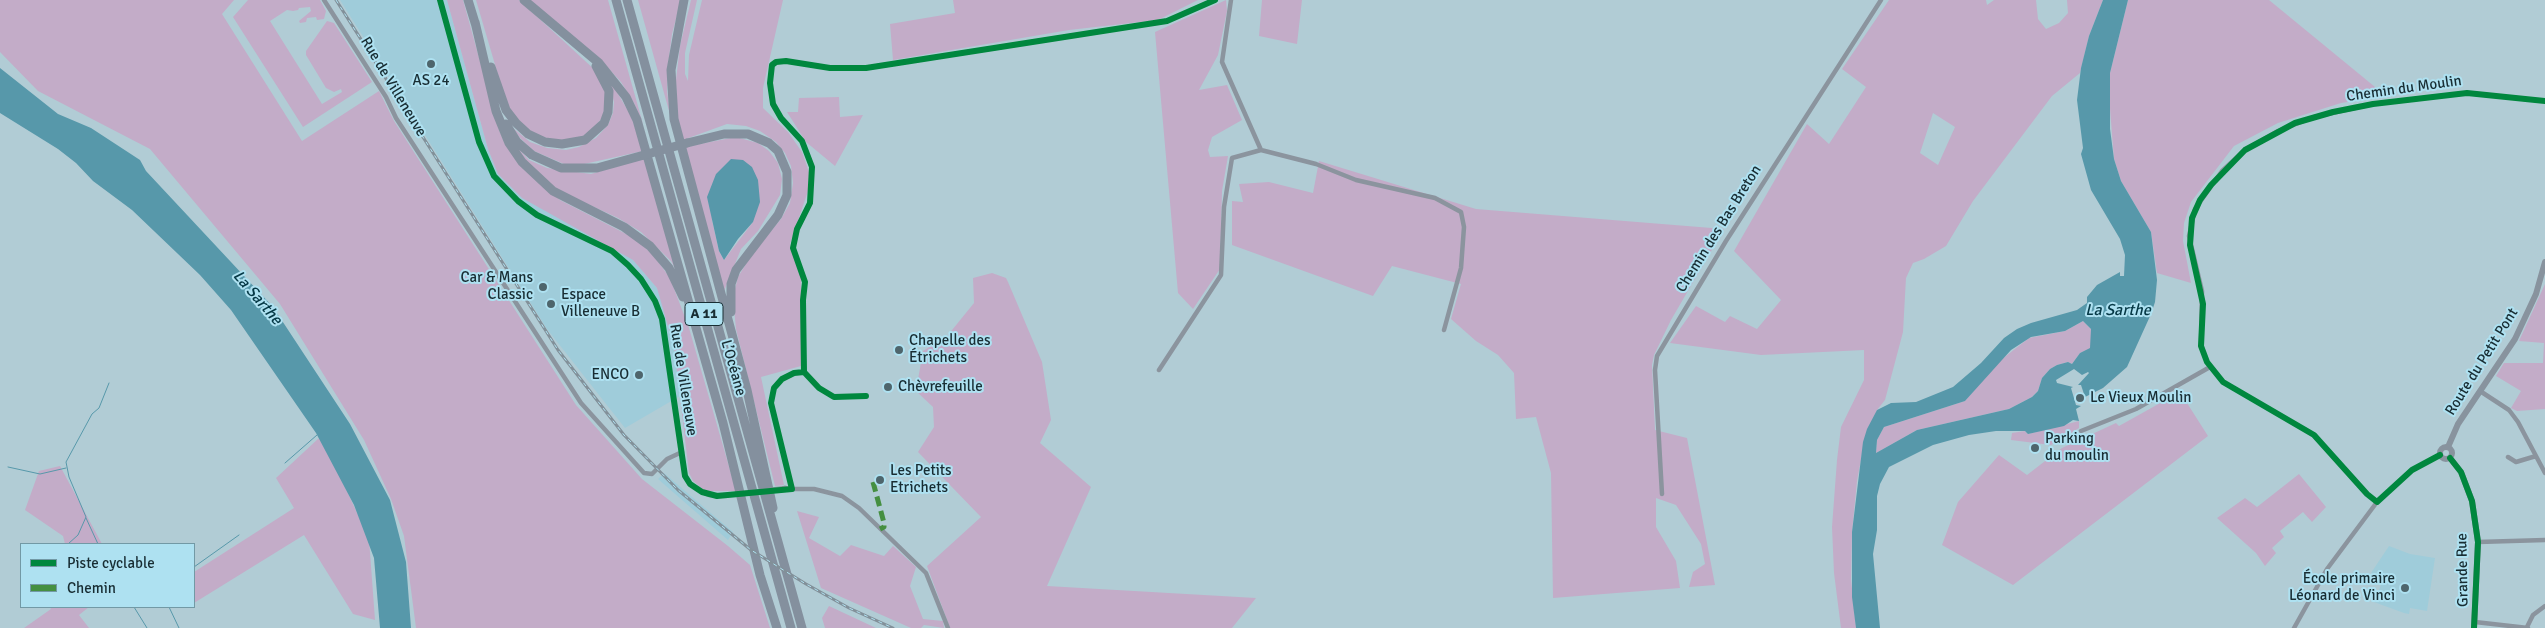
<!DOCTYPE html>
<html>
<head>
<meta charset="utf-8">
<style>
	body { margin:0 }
	#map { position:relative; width:2545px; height:628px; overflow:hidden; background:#b1ccd5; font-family:Signika,sans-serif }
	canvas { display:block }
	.legend { position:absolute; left:20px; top:543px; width:175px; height:65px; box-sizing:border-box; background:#aee1f1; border:1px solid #7299a5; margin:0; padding:6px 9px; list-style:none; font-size:15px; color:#182d33 }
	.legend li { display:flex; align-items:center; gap:10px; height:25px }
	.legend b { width:25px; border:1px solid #7299a5 }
</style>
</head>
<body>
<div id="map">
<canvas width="2545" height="628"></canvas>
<ul class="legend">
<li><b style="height:6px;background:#00873e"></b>Piste cyclable</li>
<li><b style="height:6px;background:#458f41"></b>Chemin</li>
</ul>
</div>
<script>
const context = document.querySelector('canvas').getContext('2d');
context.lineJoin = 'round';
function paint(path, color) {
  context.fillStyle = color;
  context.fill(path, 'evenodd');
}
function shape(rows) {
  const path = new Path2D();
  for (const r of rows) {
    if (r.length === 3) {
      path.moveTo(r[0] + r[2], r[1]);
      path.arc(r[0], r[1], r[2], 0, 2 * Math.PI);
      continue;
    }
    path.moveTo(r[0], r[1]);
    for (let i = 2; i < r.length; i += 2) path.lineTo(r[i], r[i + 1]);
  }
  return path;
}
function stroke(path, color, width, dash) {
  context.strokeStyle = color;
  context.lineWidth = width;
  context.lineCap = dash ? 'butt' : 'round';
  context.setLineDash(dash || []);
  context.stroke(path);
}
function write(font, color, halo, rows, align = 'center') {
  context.font = font + ' Signika,sans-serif';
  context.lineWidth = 4;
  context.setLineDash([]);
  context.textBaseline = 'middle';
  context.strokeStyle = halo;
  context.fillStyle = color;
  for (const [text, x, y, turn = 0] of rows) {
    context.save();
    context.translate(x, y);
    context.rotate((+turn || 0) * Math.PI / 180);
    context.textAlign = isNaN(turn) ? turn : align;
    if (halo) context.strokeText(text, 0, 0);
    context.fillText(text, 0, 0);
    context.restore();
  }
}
paint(shape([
	[340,0,447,0,488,149,498,174,579,228,633,260,657,288,666,314,674,347,680,396,625,428,547,329],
	[664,473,733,532,728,540,658,479],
	[2389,546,2410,554,2435,558,2427,611,2410,608,2409,614,2404,613,2374,602,2383,580,2371,573]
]), '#9fccda');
paint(shape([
	[0,0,234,0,222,14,302,141,379,91,394,121,576,405,642,479,728,546,750,565,770,628,416,628,404,536,391,499,364,440,280,304,150,149,38,91,0,52],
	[248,0,320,0,326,11,324,19,317,20,316,17,307,18,306,22,300,23,299,21,311,11,310,7,299,8,298,10,293,11,287,10,270,21,322,104,342,92,341,89,334,92,326,88,306,55,306,51,327,21,334,23,372,82,303,127,233,17],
	[447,0,463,0,499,130,505,144,560,200,636,239,654,256,670,278,689,328,736,491,705,491,693,481,689,473,674,347,657,288,633,260,522,198,498,174,488,149],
	[476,0,519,0,596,71,605,88,606,98,603,117,588,134,577,140,552,140,534,134,518,122,506,102],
	[527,0,608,0,643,124,634,103,621,82,597,56],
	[638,0,681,0,672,34,668,65,667,91,671,118],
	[691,0,697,0,685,53,685,74,688,81,689,55,702,0,783,0,763,88,763,108,788,132,802,152,809,172,808,191,790,244,801,278,801,366,761,377,784,485,775,486,736,329,733,297,738,277,752,254,781,219,790,203,793,183,791,166,785,153,776,142,760,131,746,126,727,124,683,140,677,119,676,80,680,46],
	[953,0,1198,0,1158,20,1069,30,893,60,890,24,955,13],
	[1226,0,1227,11,1218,55,1199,90,1227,85,1242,120,1212,137,1208,150,1210,157,1228,156,1222,191,1220,269,1193,309,1178,293,1155,32],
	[1262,0,1302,0,1297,44,1259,36],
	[1889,0,1986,0,1987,5,1994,0,2036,0,2038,19,2046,29,2059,23,2068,13,2067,0,2103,0,2089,36,2080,73,2052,96,1973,201,1946,246,1924,259,1913,263,1906,278,1903,332,1885,400,1877,410,1862,454,1857,481,1852,532,1851,579,1856,628,1841,628,1834,573,1832,527,1837,460,1841,427,1864,380,1864,350,1761,355,1670,343,1696,306,1725,322,1730,316,1757,329,1781,300,1734,251,1807,124,1829,144,1866,87,1842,69],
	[1933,113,1955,127,1938,165,1920,153],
	[2128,0,2269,0,2386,96,2341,103,2278,123,2234,146,2191,202,2184,223,2183,241,2191,283,2157,273,2151,232,2121,181,2114,159,2109,96,2110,73],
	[607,75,631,116,643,151,584,164,564,164,534,151,520,138,513,128,530,142,547,148,566,150,579,147,596,138,608,125,613,113,614,102],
	[839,97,840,117,863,115,835,166,806,142,787,112,798,112,799,98],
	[736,137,758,143,769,151,778,163,782,179,780,195,758,231,741,249,724,291,684,147],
	[712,220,753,222,724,260,719,251],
	[516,146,529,160,547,168,591,174,645,158,679,276,671,261,641,232,618,218,555,189,528,164],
	[1319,161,1476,209,1724,229,1671,320,1654,355,1652,365,1655,430,1687,438,1715,585,1689,587,1693,572,1705,564,1701,544,1676,505,1656,498,1656,527,1676,561,1680,588,1553,598,1551,473,1536,417,1516,419,1514,373,1498,355,1476,341,1451,319,1461,284,1392,266,1373,296,1232,245,1232,201,1243,202,1239,184,1269,182,1313,193],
	[992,273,1006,278,1008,282,1042,362,1051,420,1040,443,1091,487,1047,586,1256,598,1232,628,950,628,927,566,981,517,918,452,934,427,933,407,916,391,923,351,948,335,974,303,973,278],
	[2545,284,2545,409,2517,411,2511,408,2521,391,2496,376,2504,363,2543,363,2544,343,2519,341],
	[2083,321,2091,329,2091,348,2080,353,2072,364,2068,362,2057,365,2050,369,2042,378,2038,391,2032,397,2009,409,1917,430,1876,453,1877,440,1884,427,1965,401,1997,363,2029,338,2065,331],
	[2180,392,2208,436,2013,585,1942,545,1958,502,1999,455,2027,475,2062,448,2116,423,2119,426],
	[2079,421,2079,428,2051,445,2011,440,2012,433,2025,431,2028,434],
	[319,438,336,467,369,539,375,620,353,614,304,535,194,603,194,572,294,508,276,478],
	[60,466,102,544,65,544,63,536,25,510,39,471],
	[2299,474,2326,507,2312,522,2303,512,2280,531,2284,537,2272,548,2276,553,2265,566,2256,553,2217,518,2245,498,2257,507],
	[797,511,819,517,809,538,840,556,851,545,884,556,893,546,916,567,910,586,923,619,943,621,944,628,924,625,921,628,911,628,821,588],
	[829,606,876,628,825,628,822,618],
	[50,607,89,607,79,615,89,628,24,628,51,609]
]), '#c3acc8');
paint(shape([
	[2103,0,2128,0,2110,73,2110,129,2114,159,2121,181,2151,232,2157,280,2155,302,2151,314,2127,367,2103,388,2085,397,2081,385,2078,385,2089,373,2088,372,2082,375,2074,369,2056,380,2057,383,2073,387,2071,388,2076,405,2081,406,2076,409,2079,421,2073,420,2064,426,2028,434,2025,431,1996,431,1969,435,1933,445,1889,467,1880,484,1877,496,1877,530,1873,554,1880,628,1856,628,1852,597,1852,532,1863,442,1867,429,1877,410,1891,403,1916,402,1953,387,1981,363,2004,338,2017,329,2031,323,2077,310,2087,303,2087,297,2097,285,2120,272,2120,276,2124,276,2125,255,2120,239,2091,190,2081,154,2083,148,2077,100,2081,68,2089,36],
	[2083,321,2091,329,2090,348,2080,353,2072,364,2068,362,2057,365,2050,369,2042,378,2038,391,2032,397,2009,409,1917,430,1876,453,1877,440,1884,427,1965,401,2011,350,2031,337,2065,331],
	[0,68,58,114,91,128,140,160,146,171,273,307,350,424,390,500,406,562,411,628,380,628,374,558,354,505,316,433,231,310,200,275,132,210,93,181,76,163,58,149,0,113],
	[731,159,743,160,752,167,758,180,760,202,753,222,738,239,724,260,719,251,707,197,716,174]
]), '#5798aa');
stroke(shape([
	[285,463,317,435],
	[8,467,40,474,66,468],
	[86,518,98,544],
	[68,544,78,535,86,517,69,477,66,462,92,414,99,408,109,383],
	[194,567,239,535],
	[134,607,147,628],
	[169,607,179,628]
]), '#5798aa', 1);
stroke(shape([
	[324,0,386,97,396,118,581,403,644,473,652,474,667,459,682,452],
	[440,0,479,142,494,176,518,201,537,215,612,251,628,265,641,279,655,301,662,319,685,476,690,484,702,492,709,495,728,495],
	[1231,0,1222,62,1261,150,1316,164,1356,180,1435,198,1461,212,1464,227,1461,268,1444,330],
	[1159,370,1221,275,1224,207,1232,158,1261,150],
	[2480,391,2509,410,2518,422,2545,473],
	[866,396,834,397,819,388,804,372,803,300,805,282,793,248,797,229,810,203,812,167,802,141,781,118,773,104,770,83,772,65,776,62,786,61,830,68,866,68,1167,21,1215,0],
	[2081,431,2136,409,2210,367],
	[2508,457,2516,462,2536,456],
	[785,488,792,489,771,403,774,388,782,379,794,373,804,372],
	[792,489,814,489,842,496,859,508,926,573,948,628],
	[1662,494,1655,370,1657,356,1726,241,1881,0],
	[2377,502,2367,494,2314,435,2223,382,2207,362,2201,346,2202,291,2189,236,2195,209,2222,171,2245,150,2278,131,2314,117,2373,104,2467,93,2545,101],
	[2478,542,2545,540],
	[2475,622,2528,628],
	[2527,627,2533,615,2545,606],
	[2294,628,2327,569,2377,502,2412,470,2440,455]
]), '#8b949e', 4.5);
stroke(shape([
	[2446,453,6],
	[2448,447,2458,424,2515,339,2536,294,2545,262],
	[2450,458,2461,472,2472,501,2478,542,2474,628]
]), '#88939e', 6);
stroke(shape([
	[468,0,476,26],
	[524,0,599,63,626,97,637,120,723,423,760,575,777,628],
	[616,0,791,628],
	[627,0,802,628],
	[684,0,671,70,674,119,747,390,773,508],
	[475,22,496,111,509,143,522,162,553,191,624,227,650,246,669,268,683,297],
	[491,67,506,110,516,123,528,134,545,142,562,144,585,140,604,123,608,112,609,91,596,66],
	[506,124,517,142,532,155,561,168,597,168,644,155],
	[687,143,724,134,748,134,769,143,778,151,787,172,787,195,778,215,736,270,731,284,731,312]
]), '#84909e', 9);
const rail = shape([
	[336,0,558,350,624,435,678,490,751,550,806,584,849,608,893,628]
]);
stroke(rail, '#829099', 3);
stroke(rail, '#aee1f1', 1, [4]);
stroke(shape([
	[728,495,785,488]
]), '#8b949e', 4.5);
stroke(shape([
	[644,155,687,143]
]), '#84909e', 9);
stroke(shape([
	[873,482,884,523,884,527,880,529]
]), '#458f41', 5, [10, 5]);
stroke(shape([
	[440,0,479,142,494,176,518,201,537,215,612,251,628,265,641,279,655,301,662,319,685,476,690,484,702,492,717,496,792,489,771,403,774,388,782,379,794,373,804,372],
	[866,396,834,397,819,388,804,372,803,300,805,282,793,248,797,229,810,203,812,167,802,141,781,118,773,104,770,83,772,65,776,62,786,61,830,68,866,68,1167,21,1215,0],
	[2440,455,2412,470,2377,502,2367,494,2314,435,2223,382,2207,362,2201,346,2203,304,2190,245,2192,218,2200,200,2211,185,2245,150,2295,123,2333,112,2373,104,2467,93,2545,101],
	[2450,458,2461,472,2472,501,2478,542,2474,628]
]), '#00873e', 6);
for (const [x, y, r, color] of [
	[431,64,5,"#4e656c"],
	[543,287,5,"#4e656c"],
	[551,304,5,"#4e656c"],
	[899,350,5,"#4e656c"],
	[639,375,5,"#4e656c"],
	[888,387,5,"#4e656c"],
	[2080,398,5,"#4e656c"],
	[2035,448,5,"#4e656c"],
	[880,480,5,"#4e656c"],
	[2405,588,5,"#4e656c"]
]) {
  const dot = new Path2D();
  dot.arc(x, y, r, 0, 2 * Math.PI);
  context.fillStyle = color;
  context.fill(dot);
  stroke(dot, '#aee1f1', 2);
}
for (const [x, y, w] of [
	[704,314,38]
]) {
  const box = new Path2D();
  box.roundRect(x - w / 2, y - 11.5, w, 23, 4);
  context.fillStyle = '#aee1f1';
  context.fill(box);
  stroke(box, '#182d33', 1);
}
write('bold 14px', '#182d33', null, [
	["A 11",704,314]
]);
write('15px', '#182d33', '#aee1f1', [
	["AS 24",431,81,"center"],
	["Car & Mans",533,278,"right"],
	["Classic",533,295,"right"],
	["Espace",561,295],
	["Villeneuve B",561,312],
	["Chapelle des",909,341],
	["Étrichets",909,358],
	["ENCO",629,375,"right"],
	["Chèvrefeuille",898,387],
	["Le Vieux Moulin",2090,398],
	["Parking",2045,439],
	["du moulin",2045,456],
	["Les Petits",890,471],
	["Etrichets",890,488],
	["École primaire",2395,579,"right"],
	["Léonard de Vinci",2395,596,"right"]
], 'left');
write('15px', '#182d33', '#aee1f1', [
	["Rue de Villeneuve",393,87,59],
	["Chemin du Moulin",2404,89,-8],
	["Chemin des Bas Breton",1719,229,-58],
	["Route du Petit Pont",2482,362,-58],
	["L’Océane",733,368,74],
	["Rue de Villeneuve",683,380,81],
	["Grande Rue",2463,570,-91]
]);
write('italic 16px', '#053845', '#aee1f1', [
	["La Sarthe",257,298,49],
	["La Sarthe",2118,311]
]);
</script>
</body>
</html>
